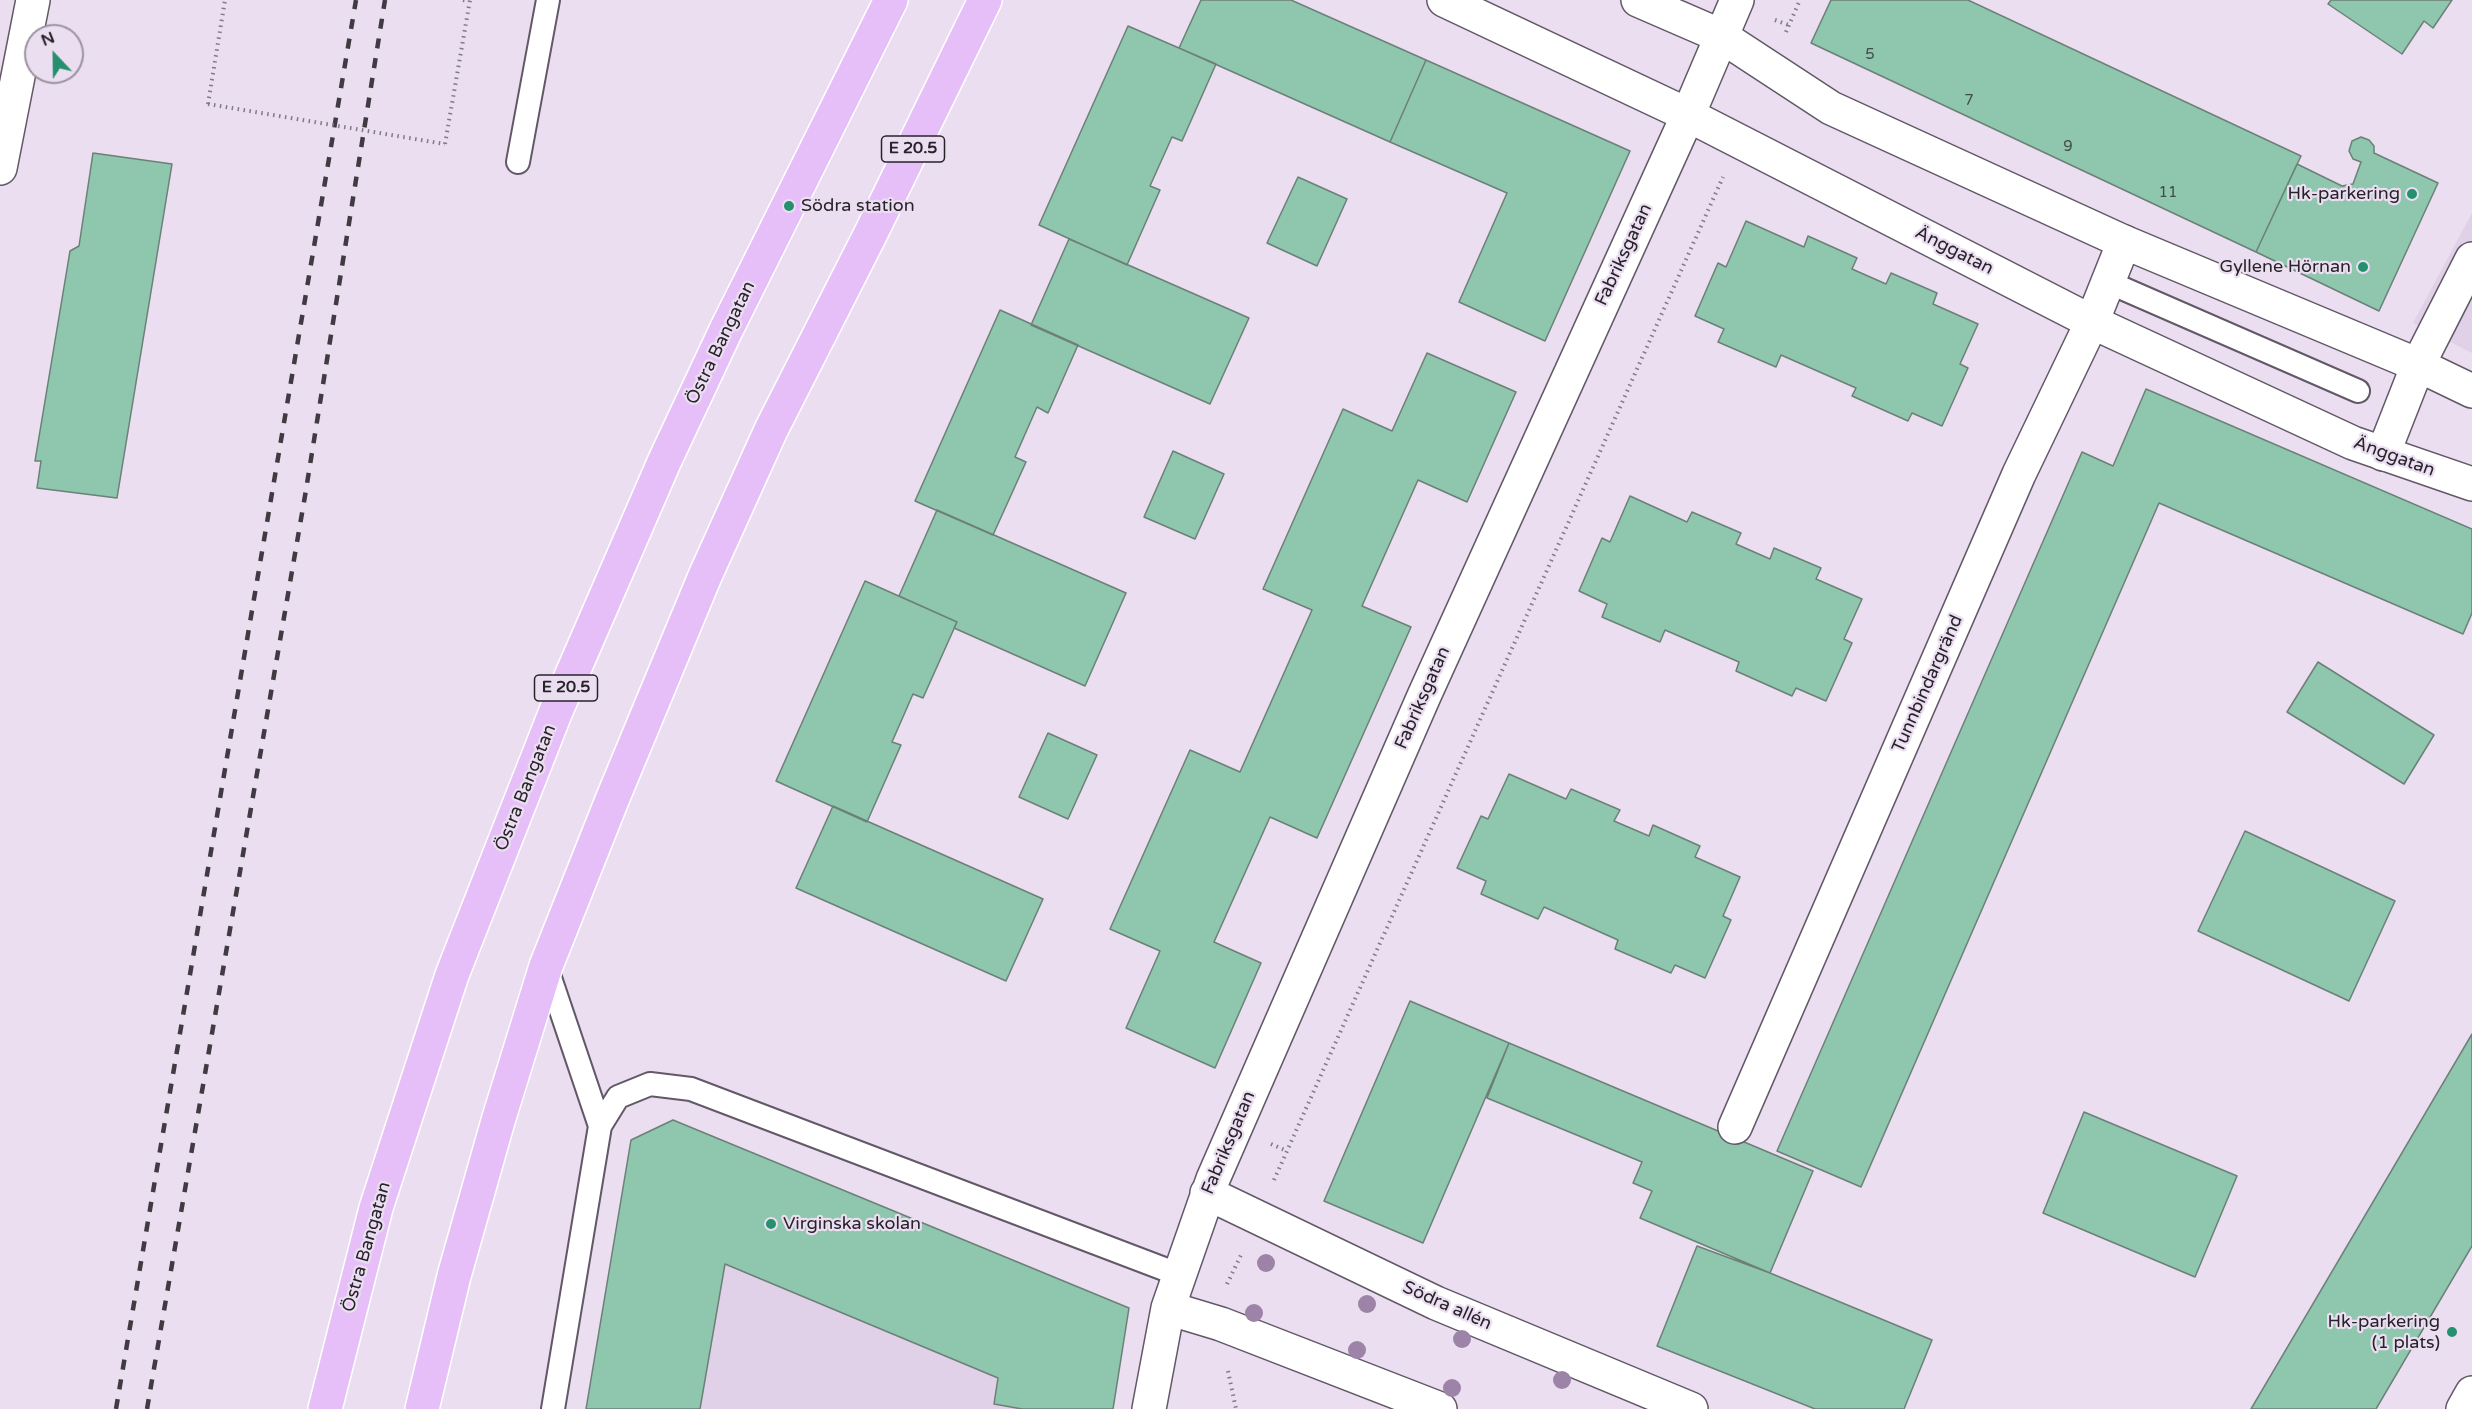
<!DOCTYPE html>
<html>
<head>
<meta charset="utf-8">
<style>
	body { margin:0 }
	#map { position:relative; width:2472px; height:1409px; overflow:hidden; background:#eadef0; font-family:"Varela Round",sans-serif }
	canvas { display:block }
	.north { position:absolute; left:24px; top:24px; width:60px; height:60px; box-sizing:border-box; background:#eadef0; border:2px solid #9c93a1; border-radius:50%; rotate:338deg; font-size:16px; font-weight:700; line-height:24px; text-align:center; color:#28232a }
	.north::after { content:''; display:block; margin:auto; width:21px; height:27px; background:#26906e; clip-path:polygon(50% 0,100% 100%,50% 72%,0 100%) }
</style>
</head>
<body>
<div id="map">
<canvas width="2472" height="1409"></canvas>
<div class="north">N</div>
</div>
<script>
const context = document.querySelector('canvas').getContext('2d');
context.lineJoin = 'round';
function paint(path, color) {
  context.fillStyle = color;
  context.fill(path, 'evenodd');
}
function shape(rows) {
  const path = new Path2D();
  for (const r of rows) {
    path.moveTo(r[0], r[1]);
    for (let i = 2; i < r.length; i += 2) path.lineTo(r[i], r[i + 1]);
  }
  return path;
}
function stroke(path, color, width, dash) {
  context.strokeStyle = color;
  context.lineWidth = width;
  context.lineCap = dash ? 'butt' : 'round';
  context.setLineDash(dash || []);
  context.stroke(path);
}
function write(font, color, halo, rows, align = 'center') {
  context.font = font + ' "Varela Round",sans-serif';
  context.lineWidth = 4.5;
  context.setLineDash([]);
  context.textBaseline = 'middle';
  context.strokeStyle = halo;
  context.fillStyle = color;
  for (const [text, x, y, turn = 0] of rows) {
    context.save();
    context.translate(x, y);
    context.rotate((+turn || 0) * Math.PI / 180);
    context.textAlign = isNaN(turn) ? turn : align;
    if (halo) context.strokeText(text, 0, 0);
    context.fillText(text, 0, 0);
    context.restore();
  }
}
paint(shape([
	[2472,213,2472,353,2413,323],
	[673,1120,1113,1409,586,1409,631,1140]
]), '#e0d0e8');
const building = shape([
	[1201,0,1291,0,1426,60,1390,142,1179,48,1201,0],
	[1831,0,1968,0,2301,156,2256,252,1811,43,1831,0],
	[2331,0,2452,0,2433,28,2424,21,2402,54,2328,4,2331,0],
	[1128,26,1216,64,1182,141,1172,137,1150,186,1160,190,1127,265,1039,225,1128,26],
	[1426,60,1630,151,1545,341,1459,302,1507,193,1390,142,1426,60],
	[2361,137,2369,140,2374,146,2374,153,2438,183,2379,311,2256,252,2297,164,2342,186,2353,184,2361,162,2353,159,2349,151,2352,141,2361,137],
	[93,153,172,164,117,498,37,488,41,461,35,461,70,251,79,246,93,153],
	[1298,177,1347,199,1317,266,1267,243,1298,177],
	[1746,221,1804,247,1808,236,1857,258,1852,269,1886,284,1891,273,1937,293,1933,304,1978,324,1960,364,1968,368,1942,426,1912,413,1908,421,1852,396,1856,388,1781,355,1776,367,1718,342,1724,329,1695,316,1718,263,1726,267,1746,221],
	[1069,239,1249,318,1210,404,1031,325,1069,239],
	[1000,310,1078,345,1048,413,1037,407,1015,457,1026,462,993,535,915,501,1000,310],
	[1427,353,1516,392,1467,502,1418,480,1362,606,1411,627,1317,838,1270,817,1214,942,1261,963,1215,1068,1126,1028,1160,951,1110,929,1190,750,1240,772,1312,610,1263,589,1343,409,1392,431,1427,353],
	[2146,389,2472,529,2472,613,2463,634,2159,503,1861,1187,1777,1151,2082,452,2113,466,2146,389],
	[1173,451,1224,474,1195,539,1144,517,1173,451],
	[1630,496,1687,522,1692,512,1741,533,1736,544,1770,559,1774,548,1821,568,1816,579,1862,599,1844,639,1852,643,1826,701,1796,688,1792,696,1736,671,1739,662,1665,630,1660,642,1602,617,1607,604,1579,591,1602,538,1610,542,1630,496],
	[937,510,1126,593,1085,686,954,628,957,622,899,596,937,510],
	[865,581,957,622,923,698,913,694,892,742,901,745,867,822,776,781,865,581],
	[2318,662,2434,735,2404,784,2287,712,2318,662],
	[1048,733,1097,755,1068,819,1019,797,1048,733],
	[1509,774,1566,799,1571,789,1620,810,1614,821,1649,836,1653,825,1700,846,1695,857,1740,877,1723,916,1731,920,1705,978,1675,965,1671,973,1615,949,1618,940,1544,907,1538,919,1481,894,1486,881,1457,868,1481,816,1488,819,1509,774],
	[833,806,1043,899,1006,981,796,888,833,806],
	[2245,831,2395,901,2349,1001,2198,931,2245,831],
	[1410,1001,1509,1043,1423,1243,1324,1201,1410,1001],
	[2472,1034,2472,1246,2376,1409,2251,1409,2472,1034],
	[1509,1043,1813,1171,1770,1273,1640,1218,1652,1191,1633,1183,1642,1162,1487,1098,1509,1043],
	[2084,1112,2237,1176,2195,1277,2043,1213,2084,1112],
	[673,1120,1129,1308,1113,1409,1022,1409,994,1404,998,1378,725,1264,700,1409,586,1409,631,1140,673,1120],
	[1697,1246,1770,1273,1932,1340,1904,1409,1815,1409,1657,1346,1697,1246]
]);
paint(building, '#8ec6ae');
stroke(building, '#6c8077', 1.5);
const service = shape([
	[518,162,548,0],
	[2108,282,2358,391],
	[546,966,600,1126],
	[553,1409,600,1126,618,1097,650,1084,691,1089,1180,1275]
]);
const minor = shape([
	[2383,454,2418,365,2472,259],
	[1735,1127,2019,474,2092,322,2124,242],
	[1207,1193,1436,1303,1691,1409],
	[1168,1308,1221,1324,1440,1409],
	[1149,1409,1168,1308,1213,1179,1424,696,1688,115,1737,0],
	[2463,1409,2472,1393]
]);
const tertiary = shape([
	[1444,0,1688,115,2092,322,2353,443,2472,484],
	[1638,0,1721,36,1831,108,2124,242,2418,365,2472,391],
	[0,168,33,0]
]);
const primary = shape([
	[325,1409,376,1208,452,975,556,711,665,460,726,330,891,0],
	[422,1409,454,1276,498,1121,546,966,612,800,705,576,771,430,870,235,985,0]
]);
stroke(service, '#625867', 26);
stroke(minor, '#625867', 36);
stroke(tertiary, '#625867', 36);
stroke(primary, '#fff', 36);
stroke(shape([
	[463,0,469,1],
	[1775,20,1789,25],
	[1786,32,1800,0],
	[208,104,225,0],
	[445,144,470,0],
	[1271,1144,1287,1151],
	[1274,1180,1723,177],
	[1227,1284,1242,1253],
	[1228,1371,1236,1409]
]), '#827a86', 4, [1.5, 4.5]);
stroke(service, '#fff', 22);
stroke(minor, '#fff', 33);
stroke(tertiary, '#fff', 33);
stroke(primary, '#e7bff8', 33);
stroke(shape([
	[116,1409,356,0],
	[147,1409,305,496,385,0]
]), '#403a42', 4.5, [10, 10]);
stroke(shape([
	[208,104,445,144]
]), '#827a86', 4, [1.5, 4.5]);
context.fillStyle = '#9d83a8';
for (const [x, y] of [
	[1266,1263],
	[1367,1304],
	[1254,1313],
	[1462,1339],
	[1357,1350],
	[1562,1380],
	[1452,1388]
]) {
  context.beginPath();
  context.arc(x, y, 9, 0, 2 * Math.PI);
  context.fill();
}
for (const [x, y, r, color] of [
	[2412,194,6,"#26906e"],
	[789,206,6,"#26906e"],
	[2363,267,6,"#26906e"],
	[771,1224,6,"#26906e"],
	[2452,1332,6,"#26906e"]
]) {
  const dot = new Path2D();
  dot.arc(x, y, r, 0, 2 * Math.PI);
  context.fillStyle = color;
  context.fill(dot);
  stroke(dot, '#eadef0', 2);
}
write('15px', '#424c4b', null, [
	["5",1870,55],
	["7",1969,101],
	["9",2068,147],
	["11",2168,193]
]);
for (const [x, y, w] of [
	[913,149,63],
	[566,688,63]
]) {
  const box = new Path2D();
  box.roundRect(x - w / 2, y - 13, w, 26, 4.5);
  context.fillStyle = '#eadef0';
  context.fill(box);
  stroke(box, '#28232a', 1.5);
}
write('bold 16px', '#28232a', null, [
	["E 20.5",913,149],
	["E 20.5",566,688]
]);
write('18px', '#28232a', '#eadef0', [
	["Hk-parkering",2400,194],
	["Södra station",801,206,"left"],
	["Gyllene Hörnan",2351,267],
	["Virginska skolan",783,1224,"left"],
	["Hk-parkering",2440,1322],
	["(1 plats)",2440,1343]
], 'right');
write('18px', '#28232a', '#eadef0', [
	["Änggatan",1954,251,27],
	["Fabriksgatan",1624,255,-65],
	["Östra Bangatan",721,343,-64],
	["Änggatan",2394,457,20],
	["Tunnbindargränd",1928,684,-66],
	["Fabriksgatan",1423,698,-66],
	["Östra Bangatan",526,788,-68],
	["Fabriksgatan",1229,1143,-67],
	["Östra Bangatan",367,1247,-74],
	["Södra allén",1447,1306,24]
]);
</script>
</body>
</html>
